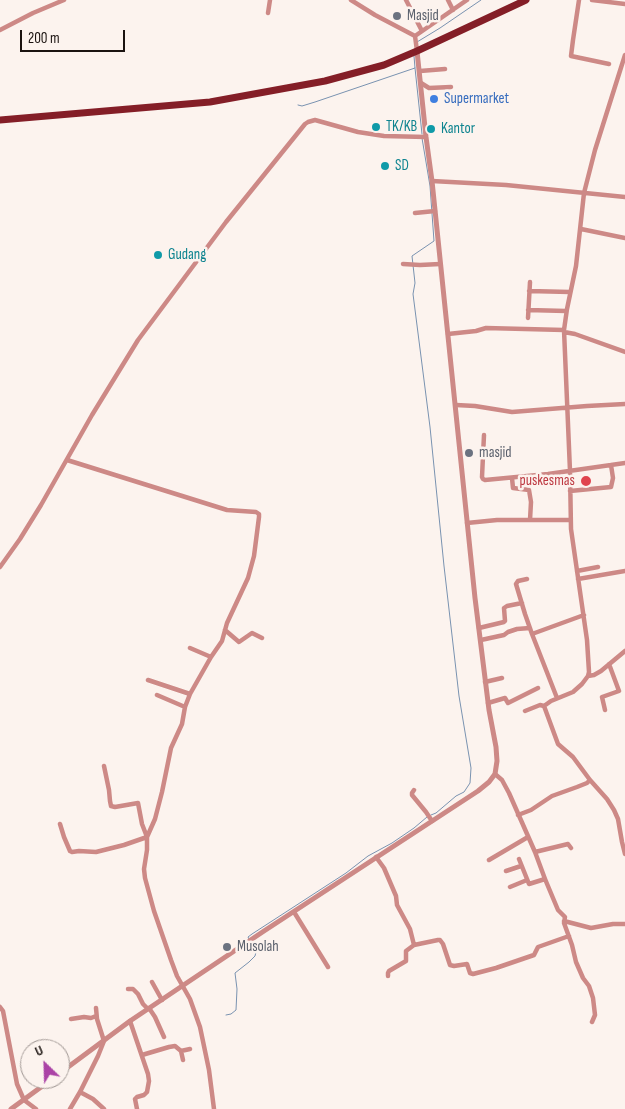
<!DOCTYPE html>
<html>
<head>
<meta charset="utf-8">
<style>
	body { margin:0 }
	#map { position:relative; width:625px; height:1109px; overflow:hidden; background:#fcf3ee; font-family:"Sofia Sans Condensed",sans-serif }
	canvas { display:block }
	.north { position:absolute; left:20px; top:1039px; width:50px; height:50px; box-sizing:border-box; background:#fcf3ee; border:1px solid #a29995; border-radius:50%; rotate:336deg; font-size:14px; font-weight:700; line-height:20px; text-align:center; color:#1b1310 }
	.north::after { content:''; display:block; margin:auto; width:18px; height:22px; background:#ab43a6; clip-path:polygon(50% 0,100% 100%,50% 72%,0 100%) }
	.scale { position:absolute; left:20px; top:30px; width:105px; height:22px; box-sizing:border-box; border:2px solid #1b1310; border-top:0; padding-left:6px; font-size:15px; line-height:18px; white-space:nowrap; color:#1b1310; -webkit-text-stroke:4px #fcf3ee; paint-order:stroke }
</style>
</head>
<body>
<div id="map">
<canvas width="625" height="1109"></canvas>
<div class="north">U</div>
<div class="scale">200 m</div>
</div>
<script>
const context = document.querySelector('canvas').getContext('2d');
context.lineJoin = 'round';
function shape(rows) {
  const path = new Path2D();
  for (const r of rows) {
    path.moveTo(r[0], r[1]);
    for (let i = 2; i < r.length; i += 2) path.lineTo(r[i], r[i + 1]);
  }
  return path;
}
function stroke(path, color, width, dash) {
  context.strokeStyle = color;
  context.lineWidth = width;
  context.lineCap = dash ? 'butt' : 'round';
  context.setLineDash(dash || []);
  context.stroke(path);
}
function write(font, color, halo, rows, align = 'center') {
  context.font = font + ' "Sofia Sans Condensed",sans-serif';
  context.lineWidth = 5;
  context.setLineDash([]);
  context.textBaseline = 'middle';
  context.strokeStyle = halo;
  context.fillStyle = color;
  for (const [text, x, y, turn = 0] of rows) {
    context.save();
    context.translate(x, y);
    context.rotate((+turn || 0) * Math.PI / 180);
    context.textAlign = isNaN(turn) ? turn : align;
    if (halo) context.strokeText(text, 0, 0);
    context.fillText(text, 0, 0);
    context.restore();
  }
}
stroke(shape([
	[417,42,440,28,481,0],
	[415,68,422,134],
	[298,105,302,106,315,102,415,68,414,56],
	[422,138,430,186,434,241,412,256,415,283,413,294,430,427,444,566,459,696,471,768,470,783,464,792,456,796,436,813,431,815],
	[249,939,248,937,252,934,346,873,368,856,392,843,414,828,427,817],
	[226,1015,231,1014,236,1010,237,989,235,973,249,962,255,956,256,952,251,943]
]), '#7992b0', 1);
stroke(shape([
	[351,0,375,15,415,36,417,51],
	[406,0,422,31],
	[448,0,453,10],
	[579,0,573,40,571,56,609,64],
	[592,0,625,4],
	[268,13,270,0],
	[0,30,33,13,64,0],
	[415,36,467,0],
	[420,71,445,69],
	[421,83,429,88,451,87],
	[432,181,506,185,625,197],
	[415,213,435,211],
	[581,229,625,238],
	[403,264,420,265,440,264],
	[529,291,570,292],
	[528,310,566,311],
	[528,318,530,282],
	[564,332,575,334,625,352],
	[448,334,476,331,486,328,564,330],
	[456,405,475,406,512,412,587,406,625,404],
	[484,435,482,477,483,479,485,480,548,474,625,463],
	[67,460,227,510,256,512,259,514,259,517,254,556,248,578,227,623,222,641,211,657,190,694,185,707,182,724,171,748,162,792,155,819,147,837,147,850,144,869,145,878,154,911,171,960,177,976,190,999,200,1027,209,1070,214,1109],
	[512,478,513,488,529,490,531,502,530,520],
	[570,491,611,487,613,478,611,465],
	[467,523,497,520,570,520],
	[0,567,20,539,41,505,92,415,138,340,226,222,305,124,308,122,315,120,358,132,384,136,426,137],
	[577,571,598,567],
	[527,579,518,581,516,584,525,614,532,634,584,615],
	[578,579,625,571],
	[479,628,504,622,505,621,504,608,507,606,522,603],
	[225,630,239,642,252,633,262,638],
	[532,634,557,698],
	[481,640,504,635,508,632,517,629,530,628],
	[190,648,211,657],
	[588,676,594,675,601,671,625,651],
	[148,680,190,694],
	[485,682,502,678],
	[157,695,185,707],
	[488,703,505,698,508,703,538,688],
	[544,706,558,744,573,757,590,780,607,799,614,810,618,819,622,842,625,854],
	[605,710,602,697,619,691,609,664],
	[525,711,540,705,544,706,551,701,573,692,582,684,588,676,589,672,587,640,571,529,570,471,564,330,567,309,576,266,584,193,595,150,625,55],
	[495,774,502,780,509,793,535,852,545,879,558,910,565,917,564,923,572,945,576,962,583,978,589,986,593,998,595,1015,592,1022],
	[414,790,412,793,412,795,426,812,432,821],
	[518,815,531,810,552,796,577,787,587,783,590,780],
	[60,824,64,837,70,851,72,852,79,851,96,852,124,845,147,837,142,824,138,803,115,807,111,806,110,801,109,790,104,766],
	[535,852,568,844,571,848],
	[376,857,384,868,396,896,397,905,410,929,414,945,406,951,406,961,389,971,388,973,388,976],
	[519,859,529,884,545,879],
	[489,860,528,837],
	[506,871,521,866],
	[510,887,527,880],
	[294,912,328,967],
	[564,921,591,928,613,924,625,924],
	[414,945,438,940,440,940,443,944,450,965,454,966,467,964,470,973,473,974,496,968,534,955,538,947,569,936],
	[152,982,162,1000],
	[128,989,133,989,138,994,143,1004,148,1009],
	[0,1007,3,1011,17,1084,24,1100,36,1109],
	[149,1008,155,1017,164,1037],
	[71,1019,84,1017,91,1018,96,1016],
	[130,1021,148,1074,149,1081,147,1092,144,1095,137,1097,135,1099,137,1109],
	[181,1051,190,1049],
	[142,1055,169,1047,175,1046,181,1051,183,1060],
	[80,1092,93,1099,104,1109],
	[70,1109,80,1092,98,1056,104,1041,97,1019,96,1008]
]), '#cd8986', 4.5);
stroke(shape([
	[60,1073,130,1021,264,931,478,791,489,782,495,774,497,761,496,747,489,710,475,598,432,181,426,137,417,51],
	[11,1109,52,1079]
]), '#cd8986', 5);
stroke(shape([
	[0,120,210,102,325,81,384,65,417,51,526,0]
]), '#841e27', 7);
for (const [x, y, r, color] of [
	[397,16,5,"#6b7280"],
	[434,99,5,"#3f7fe0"],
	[376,127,5,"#0f9aa8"],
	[431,129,5,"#0f9aa8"],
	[385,166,5,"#0f9aa8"],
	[158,255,5,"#0f9aa8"],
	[469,453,5,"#6b7280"],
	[586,481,6,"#e0444e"],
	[227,947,5,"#6b7280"]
]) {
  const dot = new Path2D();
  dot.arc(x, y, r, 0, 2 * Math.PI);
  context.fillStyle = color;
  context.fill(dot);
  stroke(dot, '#fcf3ee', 2);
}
write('15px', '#5b616d', '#fcf3ee', [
	["Masjid",407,16],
	["masjid",479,453],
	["Musolah",237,947]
], 'left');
write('15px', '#366cbe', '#fcf3ee', [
	["Supermarket",444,99]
], 'left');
write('15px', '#0d838f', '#fcf3ee', [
	["TK/KB",386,127],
	["Kantor",441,129],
	["SD",395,166],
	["Gudang",168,255]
], 'left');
write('15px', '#be3a42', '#fcf3ee', [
	["puskesmas",575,481]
], 'right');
</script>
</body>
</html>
